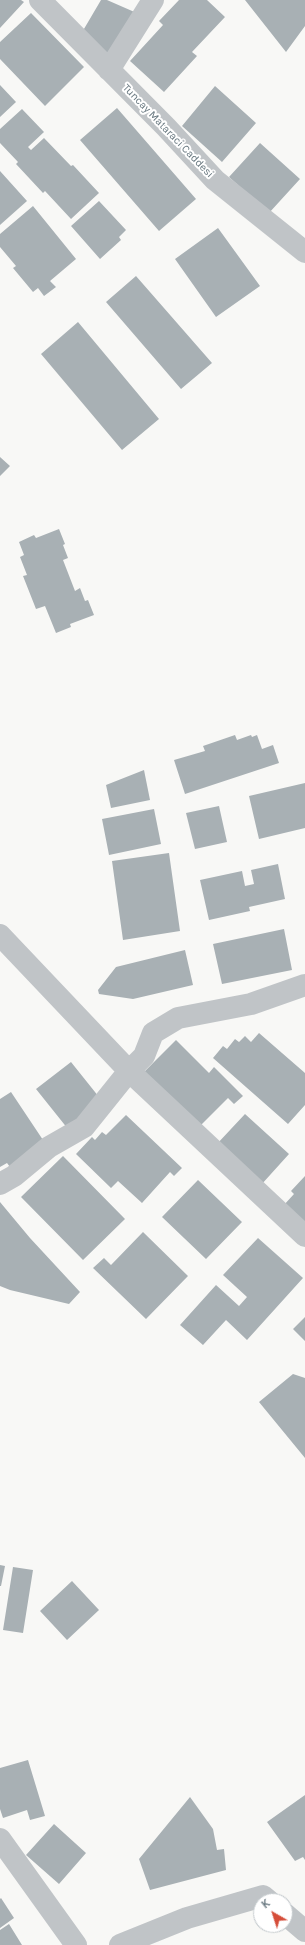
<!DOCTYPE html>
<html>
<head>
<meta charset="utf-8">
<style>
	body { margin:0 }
	#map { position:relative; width:305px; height:1945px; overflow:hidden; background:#f8f8f6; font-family:Karla,sans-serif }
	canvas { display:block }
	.north { position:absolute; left:253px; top:1893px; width:40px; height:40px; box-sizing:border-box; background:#fff; border:1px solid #c2c8cb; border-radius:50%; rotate:321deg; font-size:11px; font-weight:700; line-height:16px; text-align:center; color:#66767e }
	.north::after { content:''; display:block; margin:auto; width:14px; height:18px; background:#d54d39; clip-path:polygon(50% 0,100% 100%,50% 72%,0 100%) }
</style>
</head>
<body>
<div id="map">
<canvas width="305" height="1945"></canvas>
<div class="north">K</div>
</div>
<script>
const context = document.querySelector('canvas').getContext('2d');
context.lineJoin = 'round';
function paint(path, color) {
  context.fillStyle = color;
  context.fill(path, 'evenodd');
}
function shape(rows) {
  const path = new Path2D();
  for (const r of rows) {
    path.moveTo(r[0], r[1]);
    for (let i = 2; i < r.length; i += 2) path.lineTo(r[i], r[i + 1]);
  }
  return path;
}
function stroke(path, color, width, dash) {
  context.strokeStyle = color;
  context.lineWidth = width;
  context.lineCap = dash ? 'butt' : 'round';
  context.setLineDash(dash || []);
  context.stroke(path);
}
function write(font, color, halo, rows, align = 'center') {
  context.font = font + ' Karla,sans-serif';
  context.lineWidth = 4;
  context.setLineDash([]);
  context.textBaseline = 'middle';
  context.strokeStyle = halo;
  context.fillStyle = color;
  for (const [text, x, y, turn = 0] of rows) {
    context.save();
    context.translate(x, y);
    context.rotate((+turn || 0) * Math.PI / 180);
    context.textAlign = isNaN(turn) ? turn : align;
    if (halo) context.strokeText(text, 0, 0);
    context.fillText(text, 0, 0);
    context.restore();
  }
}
paint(shape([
	[0,0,21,0,24,2,0,28],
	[101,0,107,0,139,14,113,60,81,34],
	[179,0,207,0,225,17,192,52,197,56,164,92,130,61,163,25,159,21],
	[245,0,305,0,305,26,286,52],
	[31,13,84,67,45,106,0,59,0,42],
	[0,85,16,102,0,117],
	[215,86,256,123,222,162,182,126],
	[117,108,196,199,159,231,80,140],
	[22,109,44,132,28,147,31,150,44,138,71,166,73,165,99,193,71,219,45,191,43,193,16,164,18,162,0,143,0,129],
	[260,143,300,179,269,213,229,177],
	[0,171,27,201,0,225],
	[99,201,126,230,119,237,121,240,100,259,71,226],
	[33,206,76,259,50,281,56,287,44,296,38,288,33,292,13,268,16,266,0,247,0,234],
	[218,228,260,286,216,317,175,259],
	[136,276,212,363,181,389,106,302],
	[78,322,159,419,122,450,41,354],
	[0,457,10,466,0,476],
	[59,529,65,544,63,545,68,558,63,560,75,591,80,588,85,601,88,600,94,615,70,624,71,627,56,633,45,606,36,609,23,576,27,575,20,557,24,555,19,542,34,535,36,538],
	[235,735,237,740,251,735,252,737,257,735,262,749,273,745,279,763,185,794,174,760,205,751,203,746],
	[144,770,150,800,111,808,106,785],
	[305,783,305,828,259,839,249,796],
	[219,806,227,842,195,849,186,813],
	[154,809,161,844,109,855,102,819],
	[169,853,180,931,123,940,112,861],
	[278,864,285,899,249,907,250,911,209,920,200,880,242,871,245,886,254,884,251,870],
	[284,929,292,970,222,984,213,944],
	[185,950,193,985,133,999,99,994,98,990,116,967],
	[259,1033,305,1073,305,1105,288,1124,213,1058,223,1046,227,1049,235,1039,239,1042,245,1036,251,1042],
	[176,1040,209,1073,214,1067,243,1096,234,1104,228,1098,199,1127,143,1073],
	[71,1062,103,1102,68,1129,36,1089],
	[11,1092,45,1143,10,1167,7,1163,0,1167,0,1099],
	[245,1114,289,1154,261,1185,216,1145],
	[126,1115,182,1168,174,1176,170,1172,142,1203,118,1181,111,1188,76,1154,92,1137,95,1140,102,1132,106,1135],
	[63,1156,125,1219,83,1260,21,1197],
	[305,1176,305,1226,283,1206,294,1194,291,1191],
	[198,1180,242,1222,206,1259,162,1217],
	[0,1202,30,1238,80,1292,69,1304,10,1290,0,1286],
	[143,1232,188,1276,146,1319,93,1268,104,1258,111,1265],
	[258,1238,303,1278,247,1340,226,1320,203,1345,180,1325,216,1285,239,1306,247,1297,223,1275],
	[305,1317,305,1341,293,1329],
	[293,1374,305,1378,305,1458,259,1402],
	[0,1565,5,1566,1,1586,0,1586],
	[13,1567,33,1570,23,1633,3,1630],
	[72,1581,99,1610,67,1640,40,1611],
	[28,1760,45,1816,30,1820,27,1810,3,1818,0,1809,0,1768],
	[305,1795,305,1860,303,1857,295,1861,267,1822],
	[190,1797,213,1829,217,1850,224,1849,226,1870,150,1890,139,1859],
	[54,1824,86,1853,59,1884,26,1855],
	[1,1898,14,1918,0,1928,0,1899],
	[9,1924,22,1945,0,1945,0,1930]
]), '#a8b0b4');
stroke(shape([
	[40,0,166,127,215,180,305,252],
	[109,70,153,0],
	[0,935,129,1071,305,1236],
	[0,1184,14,1176,49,1147,84,1127,129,1071,144,1056,153,1033,178,1018,251,1004,305,985],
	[0,1839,76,1945],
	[285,1914,305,1931],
	[120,1945,187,1918,263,1896,269,1901]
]), '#c0c4c7', 22);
write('11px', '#66767e', '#fff', [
	["Tuncay Mataraci Caddesi",168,131,46]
]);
</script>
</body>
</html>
